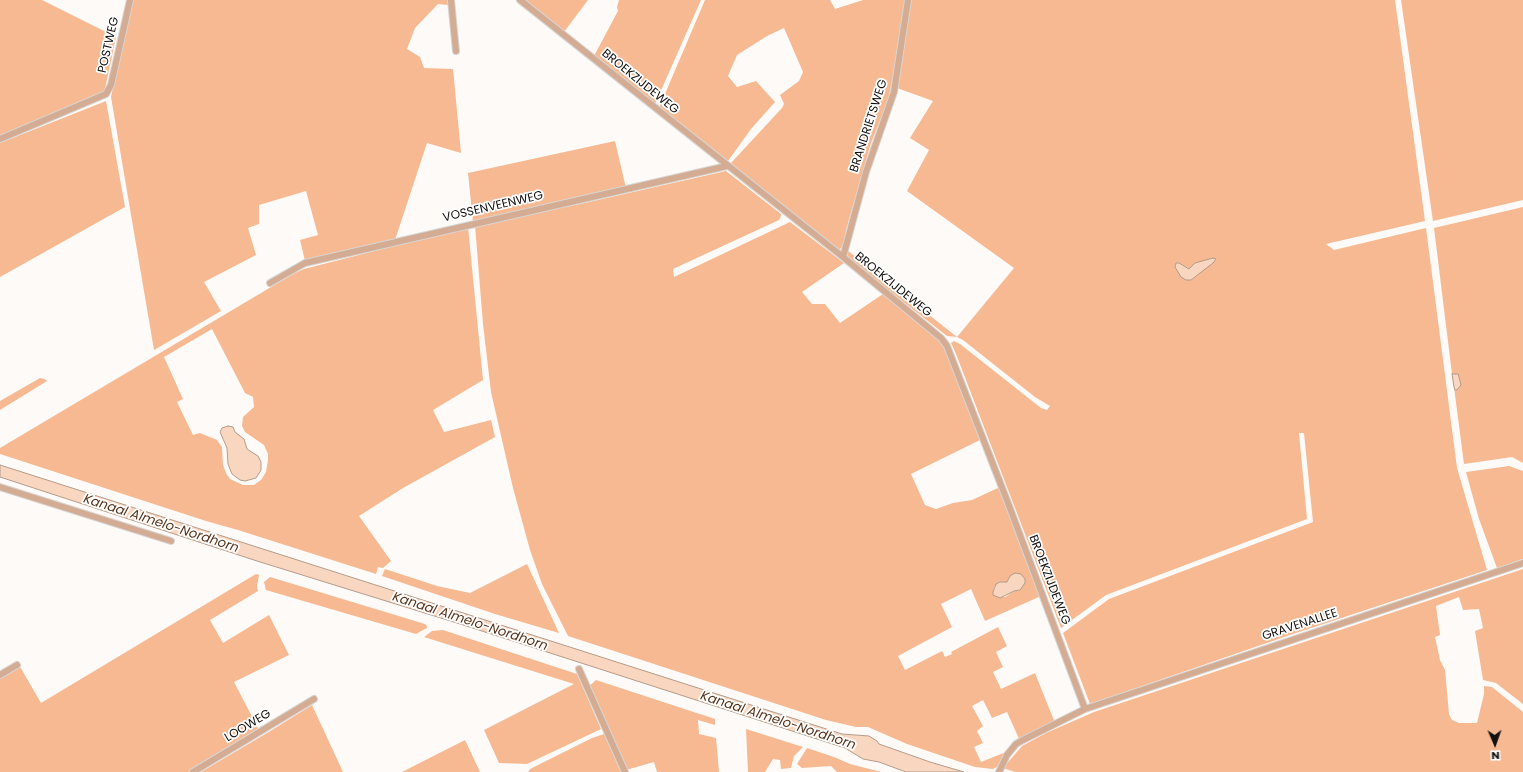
<!DOCTYPE html>
<html>
<head>
<meta charset="utf-8">
<style>
	body { margin:0 }
	#map { position:relative; width:1523px; height:772px; overflow:hidden; background:#fefaf7; font-family:Poppins,sans-serif }
	canvas { display:block }
	.north { position:absolute; left:1475px; top:724px; width:40px; height:40px; -webkit-text-stroke:3px #fff; paint-order:stroke; rotate:178deg; font-size:11px; font-weight:700; line-height:16px; text-align:center; color:#13100e }
	.north::after { content:''; display:block; margin:auto; width:14px; height:18px; background:#13100e; clip-path:polygon(50% 0,100% 100%,50% 72%,0 100%) }
</style>
</head>
<body>
<div id="map">
<canvas width="1523" height="772"></canvas>
<div class="north">N</div>
</div>
<script>
const context = document.querySelector('canvas').getContext('2d');
context.lineJoin = 'round';
function paint(path, color) {
  context.fillStyle = color;
  context.fill(path, 'evenodd');
}
function shape(rows) {
  const path = new Path2D();
  for (const r of rows) {
    path.moveTo(r[0], r[1]);
    for (let i = 2; i < r.length; i += 2) path.lineTo(r[i], r[i + 1]);
  }
  return path;
}
function stroke(path, color, width, dash) {
  context.strokeStyle = color;
  context.lineWidth = width;
  context.lineCap = dash ? 'butt' : 'round';
  context.setLineDash(dash || []);
  context.stroke(path);
}
function write(font, color, halo, rows, align = 'center') {
  context.font = font + ' Poppins,sans-serif';
  context.lineWidth = 3.5;
  context.setLineDash([]);
  context.textBaseline = 'middle';
  context.strokeStyle = halo;
  context.fillStyle = color;
  for (const [text, x, y, turn = 0] of rows) {
    context.save();
    context.translate(x, y);
    context.rotate((+turn || 0) * Math.PI / 180);
    context.textAlign = isNaN(turn) ? turn : align;
    if (halo) context.strokeText(text, 0, 0);
    context.fillText(text, 0, 0);
    context.restore();
  }
}
paint(shape([
	[0,0,42,0,116,37,105,89,103,93,0,137],
	[132,0,447,0,448,5,438,4,415,28,407,49,420,57,424,68,453,69,461,153,427,143,395,240,305,261,300,240,318,235,306,191,259,205,259,224,248,228,256,255,204,282,221,311,154,350,111,97],
	[524,0,588,0,564,32],
	[619,0,701,0,655,104,594,56,618,11,617,7],
	[705,0,830,0,835,9,863,0,905,0,895,66,888,101,871,143,846,230,843,246,839,250,732,165,731,163,782,108,784,104,780,95,799,81,803,72,784,28,767,36,737,55,728,76,737,87,756,81,775,102,751,129,728,161,725,162,659,108],
	[910,0,1395,0,1425,221,1326,244,1334,250,1426,228,1457,468,1487,570,1290,635,1090,704,1063,633,1109,599,1313,522,1304,433,1299,433,1307,519,1106,595,1061,628,956,354,951,343,954,341,960,344,1041,408,1047,410,1050,406,1035,397,963,340,957,337,947,336,864,271,847,255,847,250,957,337,1014,268,907,191,929,150,910,138,933,101,897,88],
	[1216,259,1191,280,1179,263,1189,269],
	[1401,0,1523,0,1523,200,1433,221],
	[106,101,125,207,0,277,0,143],
	[615,141,626,188,473,222,468,173],
	[726,171,781,214,781,216,779,220,673,269,674,277,790,222,844,263,802,292,812,304,825,304,840,323,883,294,937,336,951,357,982,439,911,474,925,505,933,508,936,509,953,503,972,500,1000,487,1041,596,985,621,971,589,941,604,952,627,898,656,905,670,942,651,945,657,952,654,951,652,998,627,1007,646,996,652,1003,667,993,672,1001,689,1035,673,1055,723,1020,741,1007,712,992,718,983,700,972,706,983,726,977,731,983,743,974,747,981,762,1006,752,997,767,993,769,975,767,907,744,868,727,856,727,826,720,568,636,542,584,530,550,513,488,491,392,483,324,475,225,580,204],
	[1010,576,1021,588,1020,590,1014,591,1005,597,993,595,994,587,1000,582,1007,582],
	[1523,207,1523,463,1512,457,1464,464,1454,387,1455,390,1458,374,1452,374,1434,228],
	[468,227,483,380,433,410,444,432,491,420,495,437,403,488,359,516,391,561,383,568,378,567,376,574,238,530,206,521,0,454,0,448,293,274,304,269],
	[212,329,245,393,253,397,254,407,243,417,242,426,245,432,264,445,268,454,268,460,266,472,261,480,254,485,243,485,230,479,226,473,223,465,222,447,217,440,200,433,193,435,177,402,183,399,164,357],
	[40,378,45,379,47,381,0,410,0,401],
	[1509,466,1523,471,1523,559,1497,568,1479,519,1466,472],
	[527,564,559,633,495,614,382,576,385,569,437,586,470,593],
	[1523,569,1523,704,1496,683,1483,680,1475,631,1483,628,1479,609,1463,610,1459,597,1436,606,1440,635,1435,637,1440,660,1445,670,1449,714,1452,720,1459,723,1477,723,1484,694,1484,686,1492,687,1523,712,1523,772,1015,772,1003,768,1022,746,1046,733,1094,712],
	[256,574,259,575,257,586,258,591,210,620,223,643,269,615,289,655,234,682,259,730,189,772,0,772,0,676,19,665,41,703],
	[270,577,425,624,427,626,427,628,416,634,266,590,264,582],
	[443,630,577,674,601,729,527,764,499,763,484,730,574,684,424,637,432,631],
	[596,680,715,719,715,725,698,720,699,734,716,738,719,772,657,772,654,762,626,770,588,687],
	[312,705,343,772,201,772,272,730],
	[746,729,803,747,794,756,791,768,781,769,780,760,773,759,765,772,748,772],
	[604,734,621,772,528,772,530,769,592,738],
	[465,740,480,772,402,772],
	[807,748,834,757,850,764,881,772,837,772,831,766,802,768,797,764]
]), '#f6b991');
const water = shape([
	[1213,258,1216,259,1213,263,1191,280,1186,280,1181,277,1175,267,1176,263,1179,263,1189,269,1195,263,1213,258],
	[1452,374,1458,374,1459,377,1461,385,1457,390,1455,390,1454,387,1452,374],
	[228,426,233,427,235,432,244,439,247,449,258,456,261,462,261,470,256,478,245,481,240,480,232,474,228,464,227,448,220,432,222,428,228,426],
	[0,465,842,734,869,736,877,741,879,744,930,762,964,772,906,772,879,762,863,759,845,748,457,623,257,561,0,477,0,465],
	[1015,573,1021,574,1025,579,1025,583,1020,590,1014,591,1000,598,993,595,993,592,996,584,1000,582,1007,582,1010,576,1015,573]
]);
paint(water, '#f9d6bf');
stroke(water, '#b49b8a', 1);
const minor = shape([
	[451,0,456,51],
	[520,0,843,257,941,338,947,346,1008,503,1085,709],
	[0,139,106,94,111,85,130,0],
	[843,257,866,172,894,92,908,0],
	[270,283,305,263,727,166],
	[0,487,171,541],
	[579,669,625,772],
	[0,675,17,665],
	[193,772,314,699],
	[999,772,1007,755,1016,744,1023,740,1085,709,1523,563]
]);
stroke(minor, '#d8d5d2', 8);
stroke(minor, '#d3ac93', 6);
write('12px', '#13100e', '#fff', [
	["POSTWEG",109,45,-77],
	["BROEKZIJDEWEG",640,82,39],
	["BRANDRIETSWEG",869,126,-72],
	["VOSSENVEENWEG",493,207,-13],
	["BROEKZIJDEWEG",893,285,39],
	["BROEKZIJDEWEG",1049,580,69],
	["GRAVENALLEE",1300,625,-18],
	["LOOWEG",248,726,-31]
]);
write('italic 13px', '#56331b', '#fff', [
	["Kanaal Almelo-Nordhorn",161,524,18],
	["Kanaal Almelo-Nordhorn",470,622,18],
	["Kanaal Almelo-Nordhorn",778,721,18]
]);
</script>
</body>
</html>
